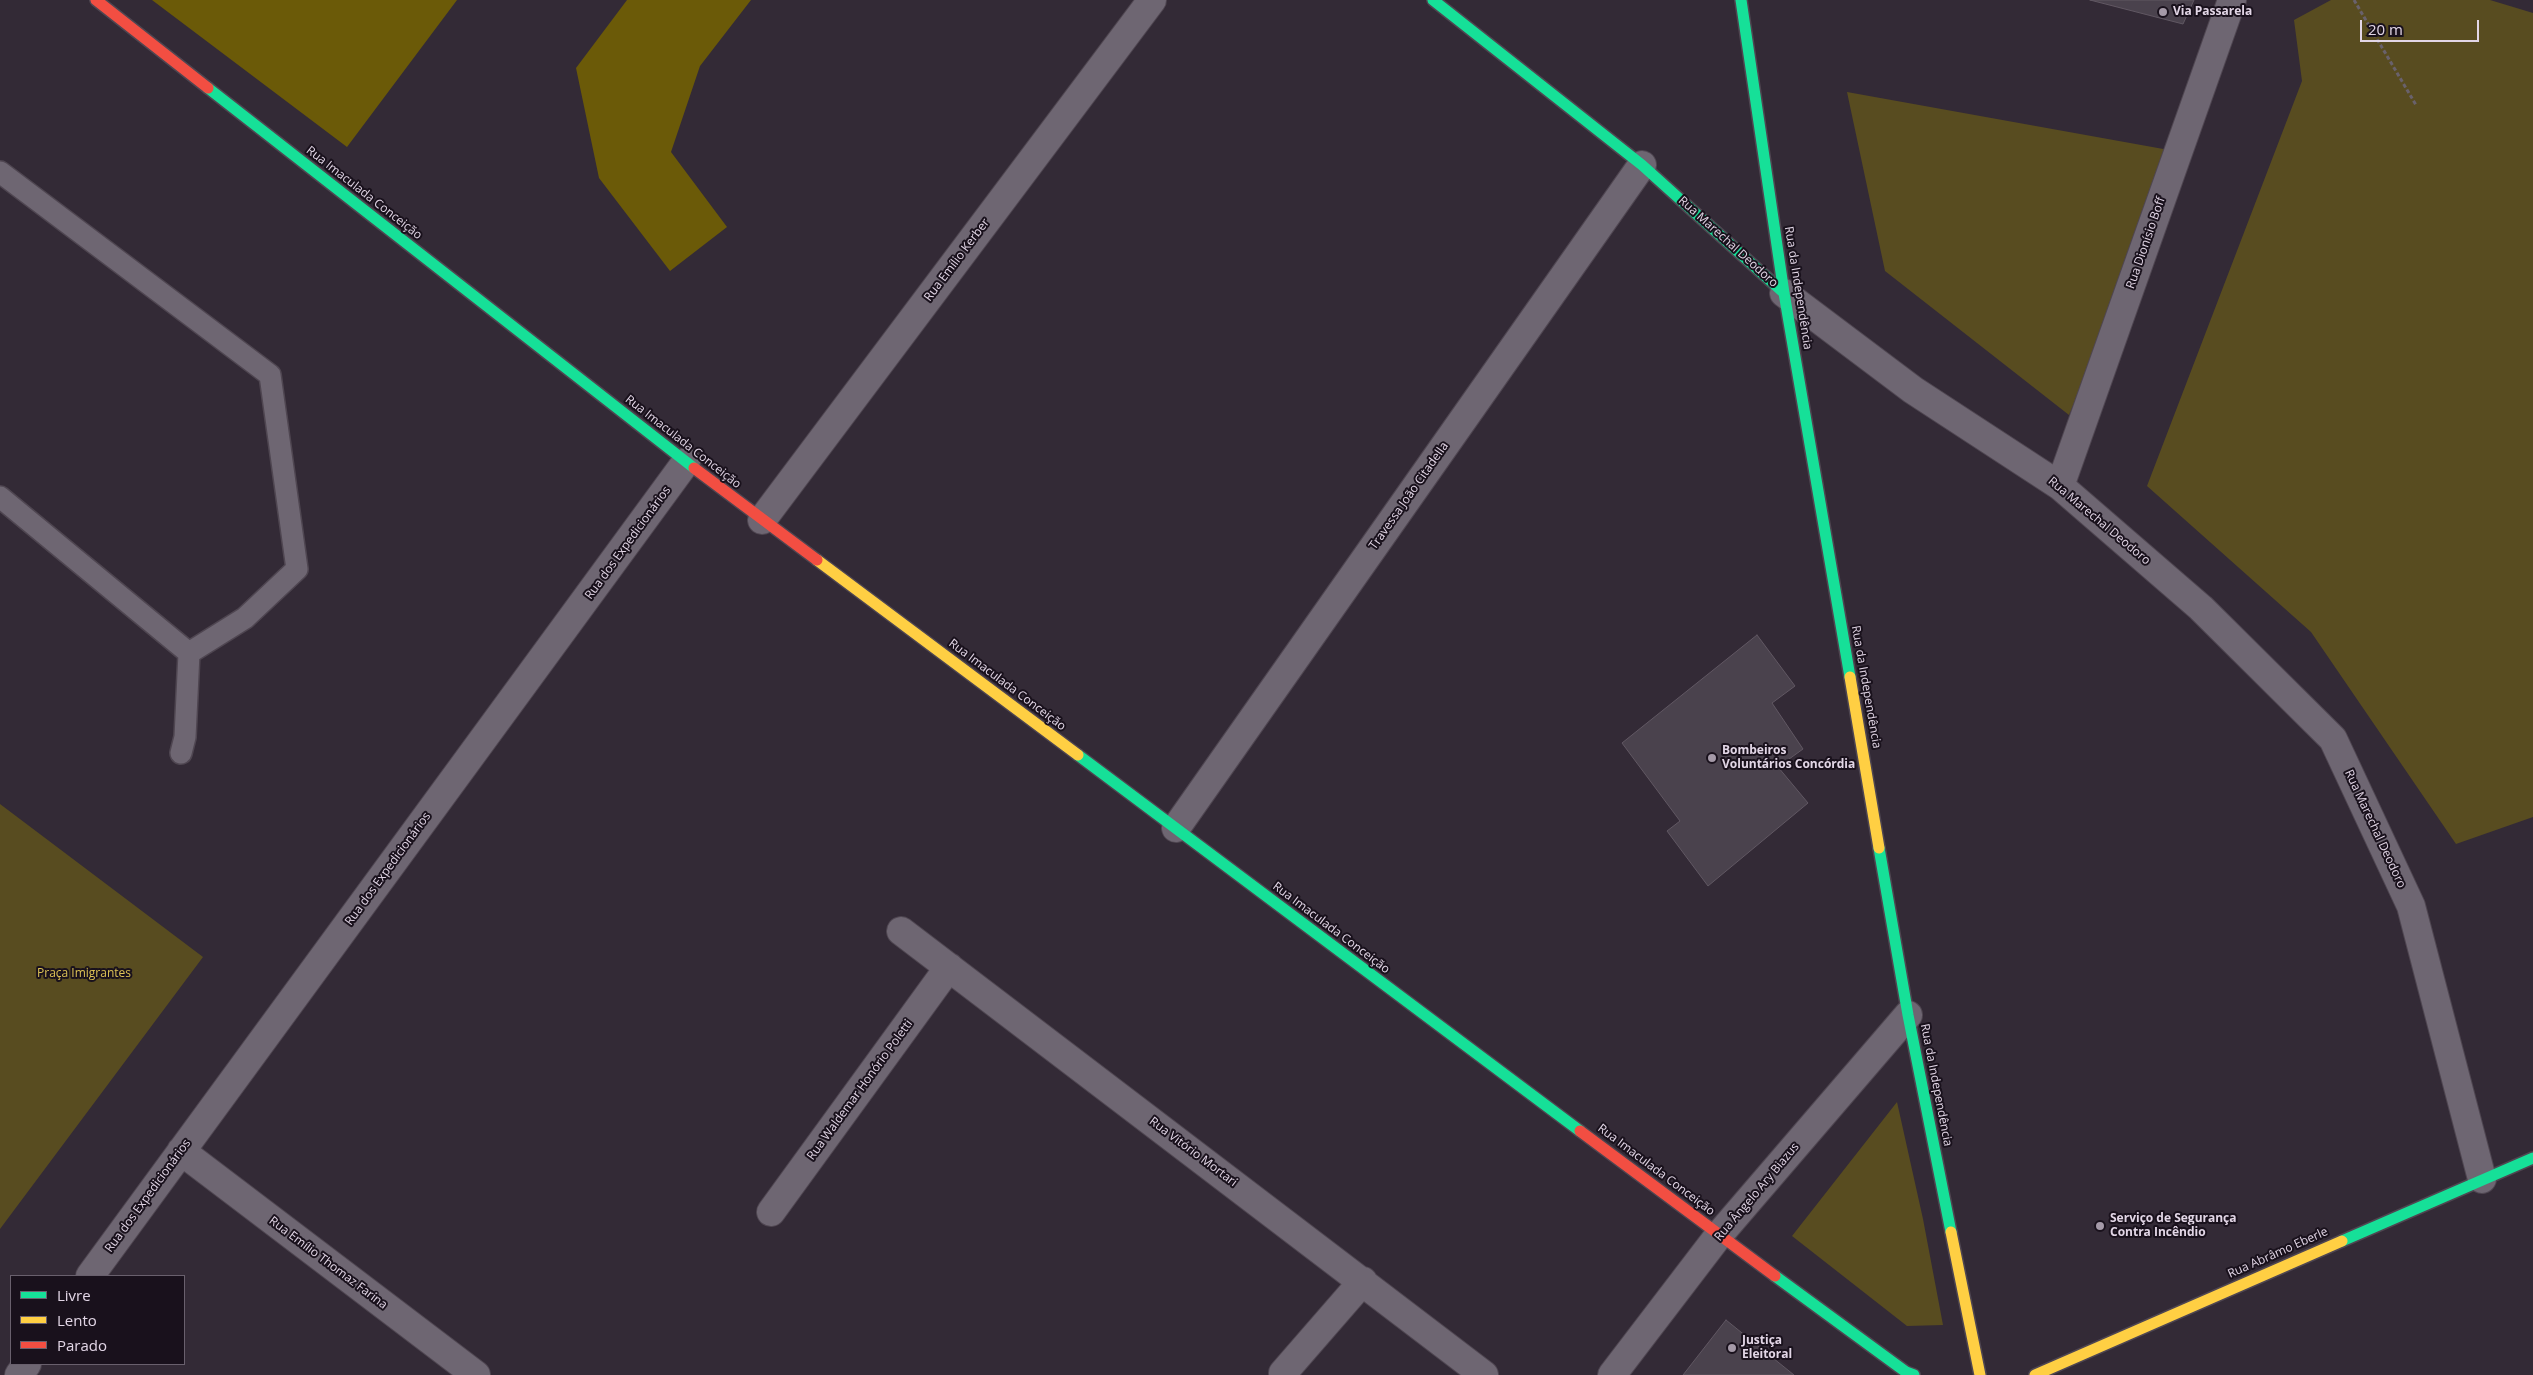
<!DOCTYPE html>
<html>
<head>
<meta charset="utf-8">
<style>
	body { margin:0 }
	#map { position:relative; width:2533px; height:1375px; overflow:hidden; background:#332a36; font-family:"Open Sans",sans-serif }
	canvas { display:block }
	.legend { position:absolute; left:10px; top:1275px; width:175px; height:90px; box-sizing:border-box; background:#19111c; border:1px solid #69606d; margin:0; padding:6px 9px; list-style:none; font-size:15px; color:#e2d6e6 }
	.legend li { display:flex; align-items:center; gap:10px; height:25px }
	.legend b { width:25px; border:1px solid #69606d }
	.scale { position:absolute; left:2360px; top:20px; width:119px; height:22px; box-sizing:border-box; border:2px solid #e2d6e6; border-top:0; padding-left:6px; font-size:15px; line-height:18px; white-space:nowrap; color:#e2d6e6; -webkit-text-stroke:4px #19111c; paint-order:stroke }
</style>
</head>
<body>
<div id="map">
<canvas width="2533" height="1375"></canvas>
<ul class="legend">
<li><b style="height:6px;background:#16e098"></b>Livre</li>
<li><b style="height:6px;background:#ffcf43"></b>Lento</li>
<li><b style="height:6px;background:#f24e42"></b>Parado</li>
</ul>
<div class="scale">20 m</div>
</div>
<script>
const context = document.querySelector('canvas').getContext('2d');
context.lineJoin = 'round';
function paint(path, color) {
  context.fillStyle = color;
  context.fill(path, 'evenodd');
}
function shape(rows) {
  const path = new Path2D();
  for (const r of rows) {
    path.moveTo(r[0], r[1]);
    for (let i = 2; i < r.length; i += 2) path.lineTo(r[i], r[i + 1]);
  }
  return path;
}
function stroke(path, color, width, dash) {
  context.strokeStyle = color;
  context.lineWidth = width;
  context.lineCap = dash ? 'butt' : 'round';
  context.setLineDash(dash || []);
  context.stroke(path);
}
function write(font, color, halo, rows, align = 'center') {
  context.font = font + ' "Open Sans",sans-serif';
  context.lineWidth = 4;
  context.setLineDash([]);
  context.textBaseline = 'middle';
  context.strokeStyle = halo;
  context.fillStyle = color;
  for (const [text, x, y, turn = 0] of rows) {
    context.save();
    context.translate(x, y);
    context.rotate((+turn || 0) * Math.PI / 180);
    context.textAlign = isNaN(turn) ? turn : align;
    if (halo) context.strokeText(text, 0, 0);
    context.fillText(text, 0, 0);
    context.restore();
  }
}
paint(shape([
	[2331,0,2490,0,2533,13,2533,817,2456,844,2311,632,2147,486,2302,81,2294,20],
	[1847,92,2180,152,2069,415,1885,271],
	[0,804,203,957,0,1229],
	[1897,1102,1923,1219,1943,1325,1907,1326,1792,1236]
]), '#584c20');
paint(shape([
	[152,0,457,0,347,147],
	[627,0,751,0,700,66,671,152,727,227,670,271,599,178,576,68]
]), '#6b5a08');
const building = shape([
	[2090,0,2194,0,2183,24,2090,0],
	[1757,635,1795,686,1772,703,1803,749,1778,767,1808,803,1708,886,1667,831,1680,821,1622,743,1757,635],
	[1726,1320,1794,1375,1683,1375,1726,1320]
]);
paint(building, '#4a424d');
stroke(building, '#615863', 1);
const lane = shape([
	[0,172,270,375,297,569,245,618,189,653],
	[0,497,189,653,185,737,181,753]
]);
const street = shape([
	[1784,293,1913,390,2060,486,2201,608,2333,739,2411,906,2482,1179],
	[2060,486,2232,0],
	[762,520,1152,0],
	[1176,828,1642,165],
	[901,931,1484,1375],
	[181,1151,476,1375],
	[771,1212,949,967],
	[90,1276,686,462],
	[1283,1373,1363,1281],
	[19,1375,27,1364],
	[1612,1375,1719,1235,1908,1015]
]);
const fast = shape([
	[1433,0,1642,165,1784,293],
	[1741,0,1784,293,1850,677],
	[208,88,694,468],
	[1078,755,1580,1131],
	[1879,848,1908,1015,1951,1232],
	[2342,1241,2533,1158],
	[1775,1276,1906,1372,1914,1375]
]);
const slow = shape([
	[817,560,1078,755],
	[1850,677,1879,848],
	[1951,1232,1980,1375],
	[2035,1375,2342,1241]
]);
const jam = shape([
	[96,0,208,88],
	[694,468,817,560],
	[1580,1131,1775,1276]
]);
stroke(lane, '#4f4651', 24);
stroke(street, '#4f4651', 30);
stroke(fast, '#4f4651', 14);
stroke(slow, '#4f4651', 14);
stroke(jam, '#4f4651', 14);
stroke(shape([
	[2354,0,2416,105]
]), '#69616b', 3, [4, 2.5]);
stroke(lane, '#6e6672', 21);
stroke(street, '#6e6672', 28);
stroke(fast, '#16e098', 11);
stroke(slow, '#ffcf43', 11);
stroke(jam, '#f24e42', 11);
for (const [x, y, r, color] of [
	[2163,12,5,"#a59aa8"],
	[1712,758,5,"#a59aa8"],
	[2100,1226,5,"#a59aa8"],
	[1732,1348,5,"#a59aa8"]
]) {
  const dot = new Path2D();
  dot.arc(x, y, r, 0, 2 * Math.PI);
  context.fillStyle = color;
  context.fill(dot);
  stroke(dot, '#19111c', 2);
}
write('bold 12px', '#e2d6e6', '#19111c', [
	["Via Passarela",2173,12],
	["Bombeiros",1722,751],
	["Voluntários Concórdia",1722,765],
	["Serviço de Segurança",2110,1219],
	["Contra Incêndio",2110,1233],
	["Justiça",1742,1341],
	["Eleitoral",1742,1355]
], 'left');
write('12px', '#e2d6e6', '#19111c', [
	["Rua Imaculada Conceição",364,193,38],
	["Rua Marechal Deodoro",1728,242,42],
	["Rua Dionísio Boff",2146,243,-71],
	["Rua Emílio Kerber",957,260,-53],
	["Rua da Independência",1798,288,81],
	["Rua Imaculada Conceição",683,442,38],
	["Travessa João Citadella",1409,496,-55],
	["Rua Marechal Deodoro",2099,521,40],
	["Rua dos Expedicionários",628,543,-54],
	["Rua Imaculada Conceição",1007,685,37],
	["Rua da Independência",1866,687,80],
	["Rua Marechal Deodoro",2375,829,65],
	["Rua dos Expedicionários",388,869,-54],
	["Rua Imaculada Conceição",1331,928,37],
	["Rua da Independência",1936,1085,79],
	["Rua Waldemar Honório Poletti",860,1090,-54],
	["Rua Vitório Mortari",1193,1152,37],
	["Rua Imaculada Conceição",1656,1170,37],
	["Rua Ângelo Ary Biazus",1757,1192,-50],
	["Rua dos Expedicionários",148,1196,-54],
	["Rua Abrâmo Eberle",2278,1253,-24],
	["Rua Emílio Thomaz Farina",328,1263,37]
]);
write('12px', '#ddc255', '#19111c', [
	["Praça Imigrantes",84,974]
]);
</script>
</body>
</html>
